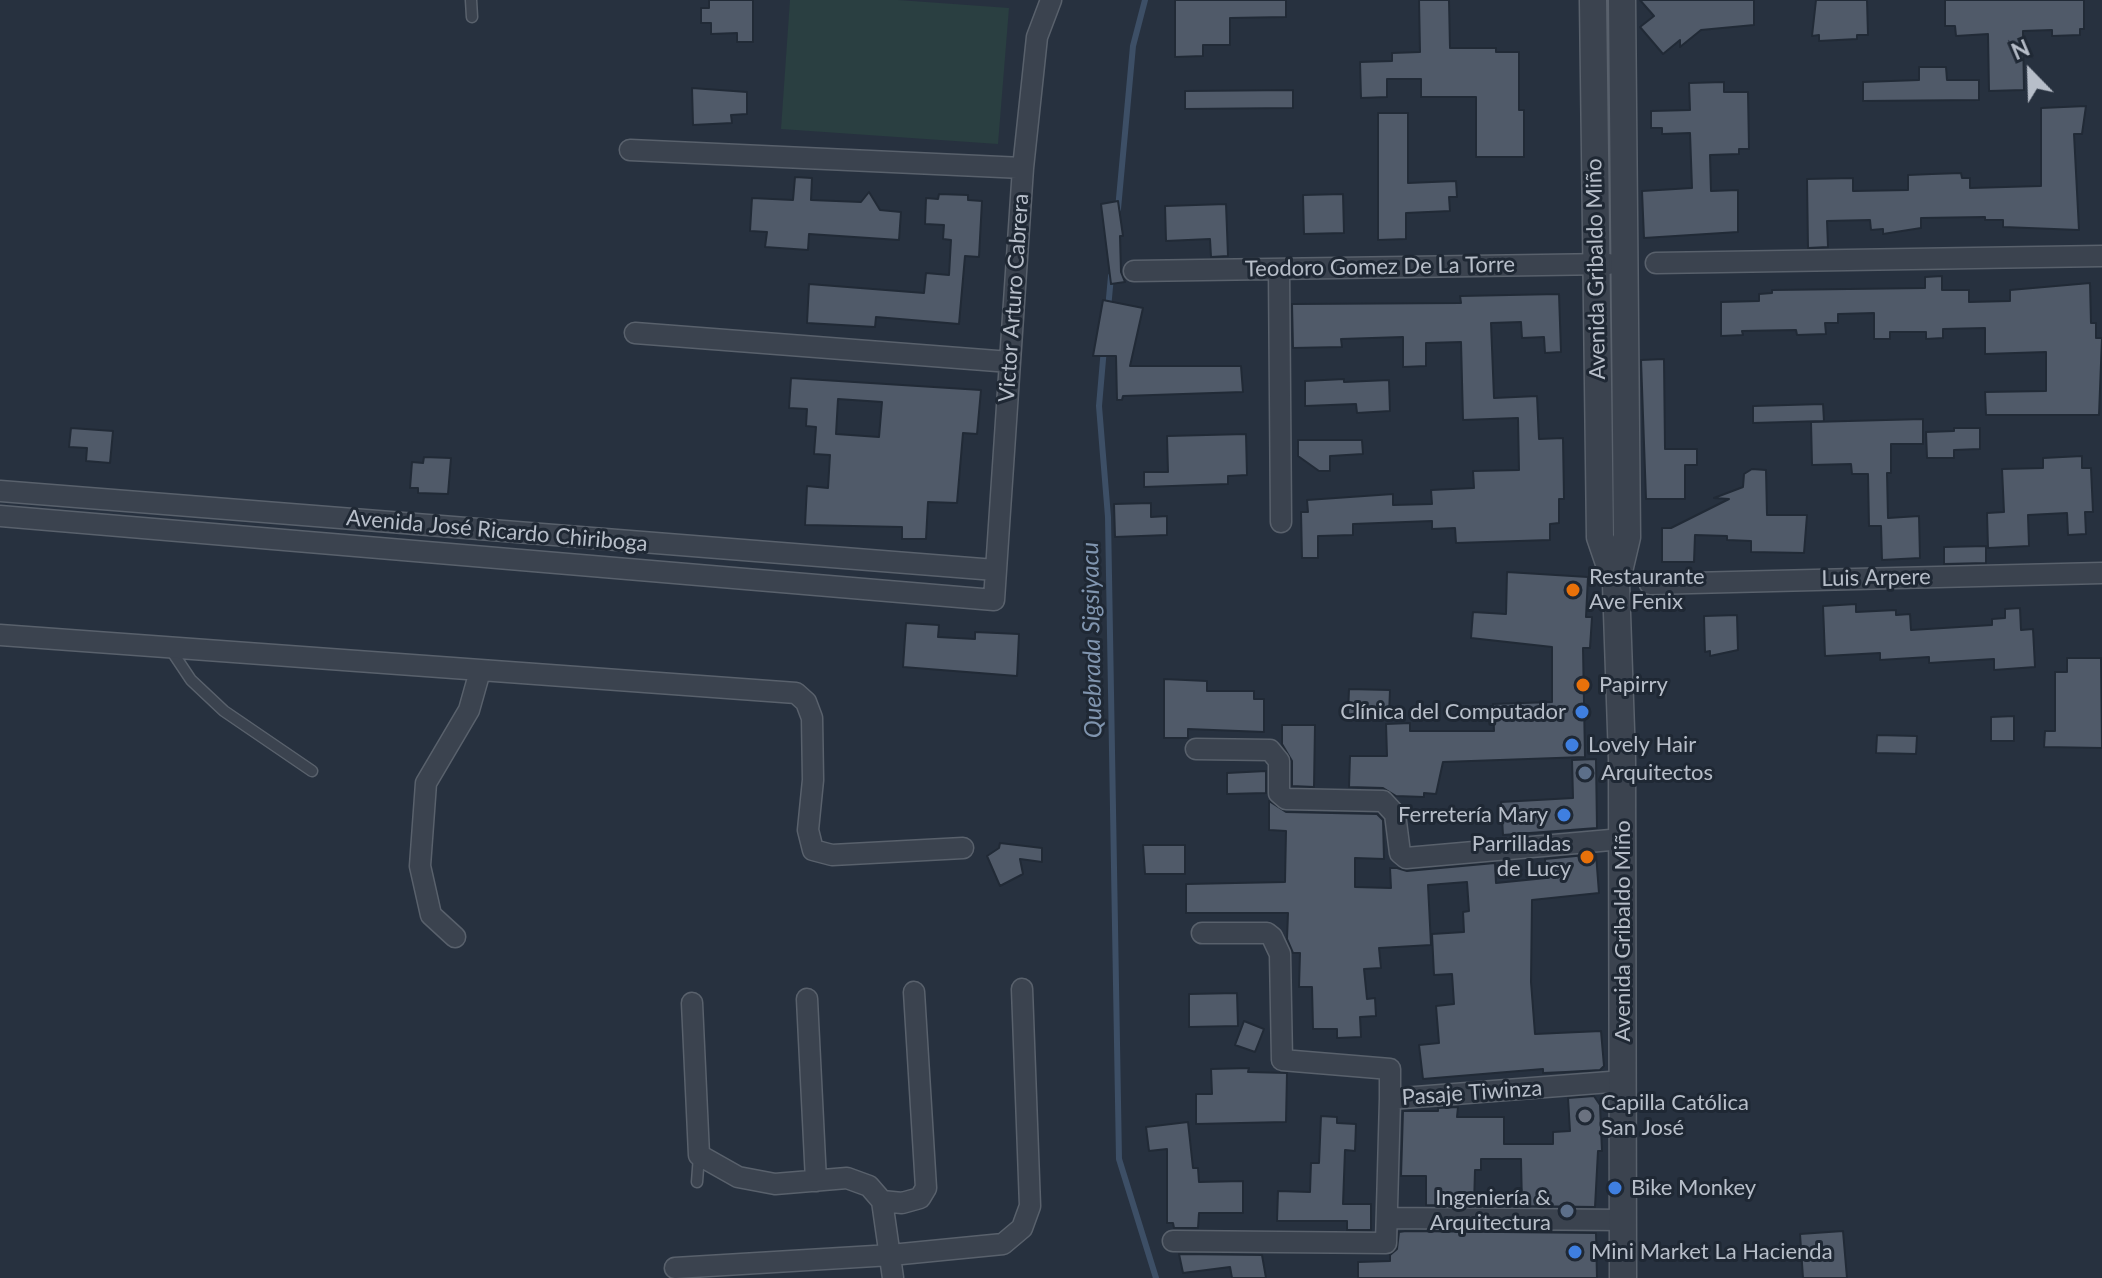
<!DOCTYPE html>
<html>
<head>
<meta charset="utf-8">
<style>
	body { margin:0 }
	#map { position:relative; width:2102px; height:1278px; overflow:hidden; background:#27313f; font-family:Lato,sans-serif }
	canvas { display:block }
	.north { position:absolute; left:1990px; top:32px; width:80px; height:80px; -webkit-text-stroke:6px #1f2834; paint-order:stroke; rotate:337deg; font-size:22px; font-weight:700; line-height:32px; text-align:center; color:#b7bec9 }
	.north::after { content:''; display:block; margin:auto; width:28px; height:36px; background:#b7bec9; clip-path:polygon(50% 0,100% 100%,50% 72%,0 100%) }
</style>
</head>
<body>
<div id="map">
<canvas width="2102" height="1278"></canvas>
<div class="north">N</div>
</div>
<script>
const context = document.querySelector('canvas').getContext('2d');
context.lineJoin = 'round';
function paint(path, color) {
  context.fillStyle = color;
  context.fill(path, 'evenodd');
}
function shape(rows) {
  const path = new Path2D();
  for (const r of rows) {
    path.moveTo(r[0], r[1]);
    for (let i = 2; i < r.length; i += 2) path.lineTo(r[i], r[i + 1]);
  }
  return path;
}
function stroke(path, color, width, dash) {
  context.strokeStyle = color;
  context.lineWidth = width;
  context.lineCap = dash ? 'butt' : 'round';
  context.setLineDash(dash || []);
  context.stroke(path);
}
function write(font, color, halo, rows, align = 'center') {
  context.font = font + ' Lato,sans-serif';
  context.lineWidth = 6;
  context.setLineDash([]);
  context.textBaseline = 'middle';
  context.strokeStyle = halo;
  context.fillStyle = color;
  for (const [text, x, y, turn = 0] of rows) {
    context.save();
    context.translate(x, y);
    context.rotate((+turn || 0) * Math.PI / 180);
    context.textAlign = isNaN(turn) ? turn : align;
    if (halo) context.strokeText(text, 0, 0);
    context.fillText(text, 0, 0);
    context.restore();
  }
}
paint(shape([
	[790,0,898,0,1009,8,998,144,781,129]
]), '#2a3f41');
stroke(shape([
	[1118,209,1133,46,1145,0],
	[1108,309,1111,276],
	[1104,348,1099,406,1108,517,1119,1159,1156,1278]
]), '#3d4f66', 6);
const building = shape([
	[709,0,753,0,753,42,737,42,737,33,711,34,711,23,701,23,701,8,709,8,709,0],
	[1175,0,1286,0,1286,17,1230,18,1230,45,1203,45,1203,56,1175,57,1175,0],
	[1419,0,1449,0,1450,48,1496,48,1496,52,1519,52,1519,110,1524,110,1524,157,1476,157,1476,97,1421,97,1421,79,1387,79,1387,97,1361,98,1360,62,1392,61,1392,53,1420,52,1419,0],
	[1640,0,1754,0,1754,25,1701,30,1680,47,1680,40,1663,54,1640,27,1654,16,1640,0],
	[1816,0,1867,0,1868,35,1857,35,1857,39,1819,41,1819,35,1812,36,1816,0],
	[1945,0,2084,0,2084,29,2080,29,2080,35,2052,36,2052,30,2023,31,2024,90,1989,91,1988,34,1956,36,1955,26,1945,26,1945,0],
	[1919,67,1946,67,1947,80,1979,80,1979,100,1863,101,1863,82,1919,80,1919,67],
	[1724,82,1724,92,1748,92,1749,149,1739,149,1739,154,1710,155,1711,191,1738,190,1738,232,1644,238,1642,191,1692,188,1690,133,1662,134,1662,128,1651,128,1651,111,1690,110,1689,83,1724,82],
	[692,88,747,92,747,114,731,115,732,123,693,125,692,88],
	[1293,90,1293,108,1185,109,1185,91,1293,90],
	[2086,106,2082,134,2074,134,2079,230,2003,227,2003,220,1985,220,1985,217,1921,218,1921,228,1883,234,1883,229,1871,230,1870,220,1827,221,1828,247,1808,248,1807,179,1853,178,1853,191,1908,190,1908,175,1932,174,1961,173,1962,178,1970,178,1970,188,2041,186,2041,108,2086,106],
	[1378,113,1408,113,1408,183,1456,181,1457,197,1449,197,1450,211,1406,213,1406,239,1378,240,1378,113],
	[795,177,812,178,811,200,861,202,869,192,880,210,901,212,899,240,809,234,808,250,765,247,767,232,750,231,752,198,793,200,795,177],
	[939,194,968,195,968,200,982,201,979,257,965,256,959,324,876,317,875,327,807,323,809,284,924,293,926,273,949,275,951,240,943,239,944,225,925,224,926,198,938,199,939,194],
	[1343,194,1344,233,1304,234,1303,195,1343,194],
	[1118,201,1123,236,1120,236,1121,272,1125,282,1111,284,1101,204,1118,201],
	[1226,204,1228,256,1211,257,1210,239,1166,241,1165,206,1226,204],
	[1942,276,1942,290,1969,290,1969,302,2010,301,2010,290,2090,283,2091,323,2096,323,2096,338,2102,338,2099,415,1986,415,1985,392,2046,391,2046,352,1985,354,1985,328,1943,329,1943,338,1926,339,1926,332,1890,332,1890,339,1874,339,1874,313,1838,314,1838,323,1825,323,1826,334,1797,335,1796,330,1742,331,1743,335,1721,336,1721,302,1759,301,1759,294,1772,293,1772,290,1925,288,1925,277,1942,276],
	[1559,294,1561,352,1545,353,1544,337,1522,338,1521,322,1491,323,1494,398,1537,396,1539,439,1563,438,1564,499,1559,499,1559,523,1550,524,1550,540,1456,543,1455,528,1432,529,1432,521,1353,524,1353,535,1318,536,1318,558,1302,558,1301,512,1308,512,1307,500,1393,494,1393,505,1432,504,1431,490,1474,488,1473,471,1519,470,1518,418,1463,420,1461,342,1426,343,1426,366,1403,367,1403,337,1341,339,1342,347,1293,348,1292,304,1461,303,1460,296,1559,294],
	[1103,300,1143,308,1130,366,1241,366,1243,392,1123,396,1122,400,1117,400,1116,356,1093,356,1103,300],
	[1664,359,1665,449,1697,449,1697,465,1685,465,1685,499,1646,499,1641,360,1664,359],
	[791,378,981,390,977,434,963,433,957,503,928,502,926,539,902,539,902,527,805,525,807,486,828,488,830,455,814,454,816,427,806,426,807,409,789,408,791,378],
	[838,399,882,402,879,437,836,434,838,399],
	[1344,379,1344,382,1389,380,1390,411,1357,413,1356,404,1305,406,1305,381,1344,379],
	[1823,404,1824,421,1753,423,1753,406,1823,404],
	[1923,419,1923,444,1891,444,1891,473,1887,473,1888,518,1919,516,1920,558,1882,560,1881,526,1869,526,1868,474,1852,474,1851,464,1812,465,1811,422,1923,419],
	[71,428,113,431,110,463,86,461,87,448,69,447,71,428],
	[1954,428,1980,428,1980,449,1954,450,1954,458,1927,458,1926,432,1954,431,1954,428],
	[1246,434,1247,475,1228,476,1228,484,1144,487,1144,472,1168,472,1167,436,1246,434],
	[1298,440,1362,440,1363,454,1330,456,1330,471,1319,471,1298,456,1298,440],
	[2082,456,2082,468,2091,468,2093,512,2085,512,2086,534,2068,535,2067,513,2028,515,2029,546,1988,548,1987,513,2004,512,2002,469,2043,468,2043,458,2082,456],
	[424,457,451,458,448,494,418,493,418,488,410,488,412,462,423,463,424,457],
	[1752,469,1766,470,1767,515,1807,515,1804,553,1751,552,1751,541,1727,540,1727,536,1695,535,1694,562,1662,562,1662,528,1671,528,1729,499,1714,498,1743,487,1744,474,1752,469],
	[1151,503,1151,517,1167,516,1167,535,1115,537,1114,504,1151,503],
	[1986,546,1986,563,1944,564,1944,547,1986,546],
	[1507,572,1588,577,1586,617,1592,617,1590,648,1583,648,1585,757,1443,762,1436,794,1424,793,1424,797,1396,796,1383,788,1349,787,1350,756,1387,756,1386,724,1410,723,1410,731,1494,731,1493,704,1552,702,1552,647,1471,638,1473,612,1506,614,1507,572],
	[1856,604,1856,612,1896,610,1896,615,1910,614,1911,630,1992,625,1992,619,2005,618,2005,609,2020,608,2021,630,2033,629,2035,667,1994,670,1994,659,1929,663,1929,657,1880,660,1880,653,1825,656,1823,606,1856,604],
	[1737,615,1738,650,1710,656,1710,651,1705,652,1704,616,1737,615],
	[906,623,939,625,938,637,975,639,975,632,1019,634,1017,676,903,667,906,623],
	[2067,658,2101,658,2102,748,2044,747,2045,731,2055,731,2055,672,2067,672,2067,658],
	[1164,679,1207,681,1207,691,1254,691,1254,699,1264,699,1264,732,1188,729,1188,738,1164,738,1164,679],
	[1349,689,1390,690,1389,716,1348,714,1349,689],
	[2014,716,2014,741,1991,741,1991,717,2014,716],
	[1282,725,1315,725,1314,787,1292,786,1292,761,1282,744,1282,725],
	[1877,735,1917,736,1916,754,1876,753,1877,735],
	[1596,759,1597,828,1503,835,1501,802,1573,798,1572,760,1596,759],
	[1266,771,1266,793,1227,794,1227,773,1266,771],
	[1269,801,1286,812,1377,814,1383,820,1384,859,1355,858,1355,887,1391,888,1390,868,1397,868,1407,871,1495,863,1496,883,1546,878,1545,859,1596,854,1599,893,1532,900,1531,982,1535,1034,1601,1031,1604,1066,1600,1070,1566,1072,1543,1073,1543,1069,1423,1079,1419,1045,1439,1043,1436,1006,1454,1004,1452,974,1434,975,1432,934,1464,932,1463,912,1469,911,1467,882,1428,885,1431,945,1379,948,1381,968,1364,969,1367,999,1375,998,1376,1016,1360,1017,1361,1037,1337,1038,1337,1029,1313,1029,1312,987,1299,987,1300,953,1293,953,1287,939,1288,913,1186,913,1186,884,1285,882,1286,831,1269,830,1269,801],
	[1000,843,1042,848,1042,862,1020,859,1023,874,1000,886,987,856,999,848,1000,843],
	[1143,845,1185,845,1185,874,1145,874,1143,845],
	[1237,993,1238,1026,1189,1027,1189,994,1237,993],
	[1244,1021,1264,1029,1255,1052,1235,1045,1244,1021],
	[1249,1068,1248,1072,1287,1073,1286,1122,1196,1124,1196,1094,1212,1094,1211,1069,1249,1068],
	[1594,1096,1600,1105,1602,1151,1598,1151,1595,1207,1522,1206,1521,1159,1481,1159,1481,1170,1475,1170,1474,1206,1426,1205,1426,1176,1401,1176,1403,1111,1438,1111,1438,1108,1458,1107,1457,1117,1504,1117,1504,1144,1553,1144,1553,1132,1570,1131,1568,1098,1594,1096],
	[1321,1116,1337,1117,1337,1123,1356,1124,1355,1151,1345,1150,1343,1204,1371,1204,1371,1230,1347,1230,1347,1221,1277,1221,1278,1191,1310,1192,1311,1163,1319,1163,1321,1116],
	[1188,1122,1193,1168,1198,1168,1199,1182,1243,1181,1243,1213,1199,1213,1198,1228,1174,1228,1173,1223,1167,1223,1167,1149,1149,1151,1146,1127,1188,1122],
	[1406,1231,1596,1233,1597,1278,1358,1278,1358,1262,1390,1261,1390,1255,1397,1249,1399,1232,1406,1231],
	[1843,1231,1847,1278,1803,1278,1800,1234,1843,1231],
	[1179,1254,1262,1255,1266,1278,1232,1278,1230,1267,1183,1273,1179,1254]
]);
paint(building, '#505a69');
stroke(building, '#212a36', 2);
const service = shape([
	[471,0,472,17],
	[169,647,191,680,224,711,312,771],
	[697,1182,699,1155]
]);
const minor = shape([
	[630,150,1023,168],
	[1656,263,2102,256],
	[1279,269,1281,522],
	[1134,271,1609,264],
	[635,333,1010,362],
	[0,491,995,570],
	[0,516,994,600,1023,168,1037,37,1051,0],
	[1650,584,2102,573],
	[0,635,796,693,806,702,812,718,813,780,808,830,813,850,832,855,963,848],
	[1196,749,1270,750,1279,761,1279,793,1286,799,1383,801,1395,814,1400,853,1406,858,1622,839],
	[1202,933,1267,933,1272,937,1280,954,1282,1060,1390,1069,1390,1099],
	[455,937,431,915,420,866,426,783,469,710,480,671],
	[807,999,816,1181],
	[692,1003,699,1155,738,1177,775,1184,847,1178,869,1186,882,1201,893,1278],
	[882,1201,902,1203,920,1198,926,1188,914,992],
	[1387,1218,1623,1220],
	[1173,1241,1386,1243,1390,1099,1623,1081],
	[675,1268,891,1255,1003,1244,1022,1228,1030,1206,1022,989]
]);
const tertiary = shape([
	[1593,0,1600,537,1616,584],
	[1622,0,1627,537,1616,584,1622,759,1623,1278]
]);
stroke(service, '#59616c', 13);
stroke(minor, '#59616c', 23);
stroke(tertiary, '#59616c', 29);
stroke(service, '#3b434f', 10);
stroke(minor, '#3b434f', 20);
stroke(tertiary, '#3b434f', 26);
for (const [x, y, r, color] of [
	[1573,590,8,"#e8710a"],
	[1583,685,8,"#e8710a"],
	[1582,712,8,"#3f7fe0"],
	[1572,745,8,"#3f7fe0"],
	[1585,773,8,"#5c6f8a"],
	[1564,815,8,"#3f7fe0"],
	[1587,857,8,"#e8710a"],
	[1585,1116,8,"#6b7280"],
	[1615,1188,8,"#3f7fe0"],
	[1567,1211,8,"#5c6f8a"],
	[1575,1252,8,"#3f7fe0"]
]) {
  const dot = new Path2D();
  dot.arc(x, y, r, 0, 2 * Math.PI);
  context.fillStyle = color;
  context.fill(dot);
  stroke(dot, '#1f2834', 3);
}
write('22px', '#b7bec9', '#1f2834', [
	["Teodoro Gomez De La Torre",1380,267,-1],
	["Avenida Gribaldo Miño",1596,269,-91],
	["Victor Arturo Cabrera",1014,298,-86],
	["Avenida José Ricardo Chiriboga",497,531,5],
	["Luis Arpere",1876,578,-1],
	["Avenida Gribaldo Miño",1623,931,-90],
	["Pasaje Tiwinza",1472,1093,-4]
]);
write('22px', '#b7bec9', '#1f2834', [
	["Restaurante",1589,577],
	["Ave Fenix",1589,602],
	["Papirry",1599,685],
	["Clínica del Computador",1566,712,"right"],
	["Lovely Hair",1588,745],
	["Arquitectos",1601,773],
	["Ferretería Mary",1548,815,"right"],
	["Parrilladas",1571,844,"right"],
	["de Lucy",1571,869,"right"],
	["Capilla Católica",1601,1103],
	["San José",1601,1128],
	["Bike Monkey",1631,1188],
	["Ingeniería &",1551,1198,"right"],
	["Arquitectura",1551,1223,"right"],
	["Mini Market La Hacienda",1591,1252]
], 'left');
write('italic 24px', '#8095af', '#1f2834', [
	["Quebrada Sigsiyacu",1092,640,-91]
]);
</script>
</body>
</html>
